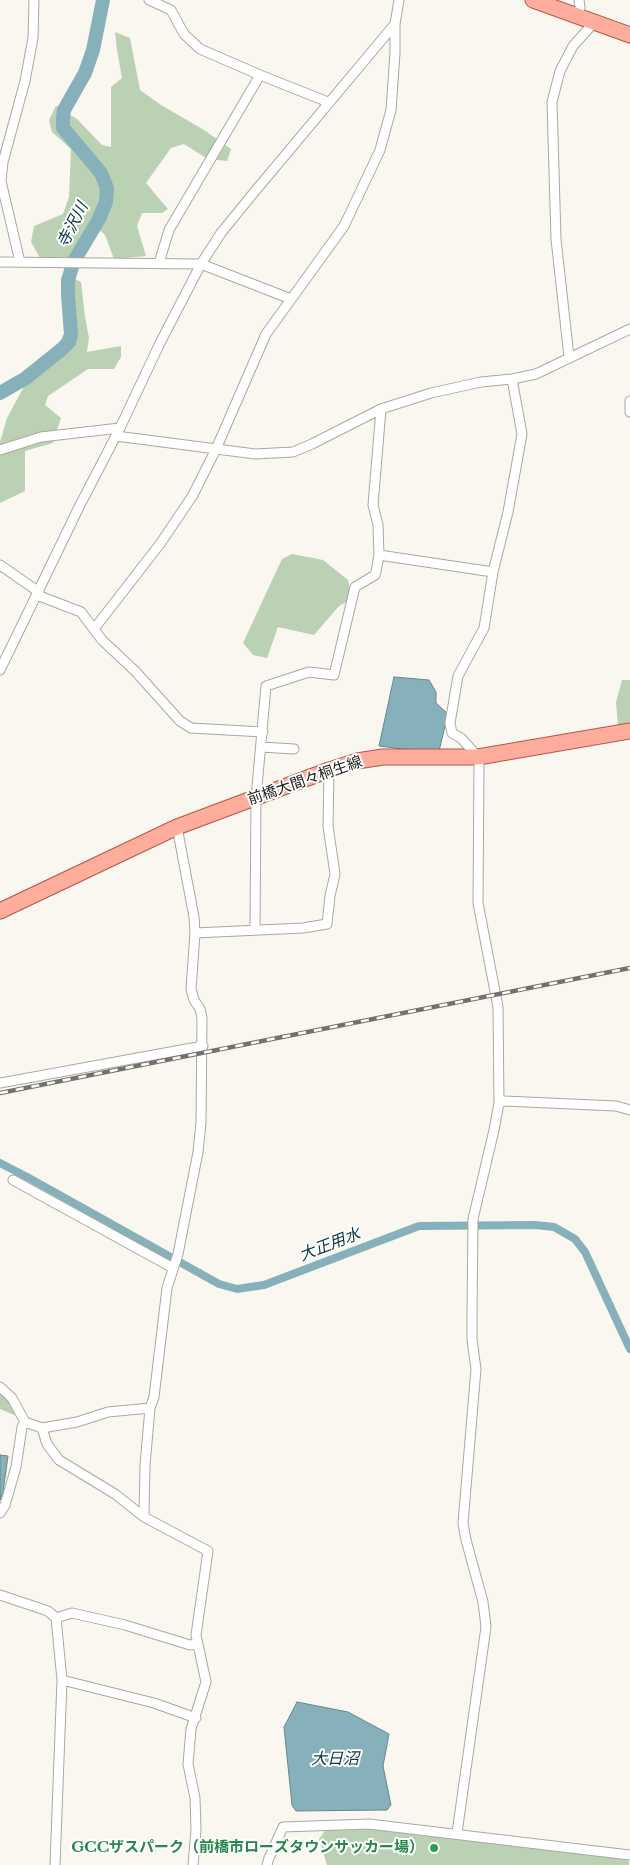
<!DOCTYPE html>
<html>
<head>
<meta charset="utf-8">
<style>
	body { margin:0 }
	canvas { display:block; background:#f9f7ef }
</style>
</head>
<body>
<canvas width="630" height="1865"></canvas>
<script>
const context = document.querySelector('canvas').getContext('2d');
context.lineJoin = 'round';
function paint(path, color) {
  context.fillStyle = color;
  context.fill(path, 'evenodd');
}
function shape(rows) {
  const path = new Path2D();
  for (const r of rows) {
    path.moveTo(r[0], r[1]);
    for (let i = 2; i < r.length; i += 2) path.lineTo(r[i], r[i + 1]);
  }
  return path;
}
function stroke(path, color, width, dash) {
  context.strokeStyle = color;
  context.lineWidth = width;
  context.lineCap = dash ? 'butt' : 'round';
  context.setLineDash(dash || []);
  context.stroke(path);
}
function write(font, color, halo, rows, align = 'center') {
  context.font = font + ' "Libre Baskerville","Noto Sans JP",serif';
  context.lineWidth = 4;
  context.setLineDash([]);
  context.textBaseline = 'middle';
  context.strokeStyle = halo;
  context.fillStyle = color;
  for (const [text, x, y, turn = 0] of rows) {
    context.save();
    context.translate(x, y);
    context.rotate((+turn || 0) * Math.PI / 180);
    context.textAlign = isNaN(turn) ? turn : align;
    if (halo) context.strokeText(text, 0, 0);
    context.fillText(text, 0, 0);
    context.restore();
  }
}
paint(shape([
	[115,32,130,38,140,90,161,105,204,130,231,149,227,161,208,159,184,144,171,148,146,183,168,209,162,213,142,213,137,226,146,256,114,259,105,235,90,221,71,257,40,258,31,242,34,226,63,214,69,197,71,149,52,132,49,120,56,106,77,119,102,145,111,147,111,87,122,78,117,50],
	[73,278,81,282,85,317,89,338,87,352,121,346,121,357,114,369,88,369,48,396,45,405,61,418,53,443,25,451,25,491,0,503,0,442,7,418,27,381,57,349,67,327,65,300],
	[292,554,323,560,348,580,352,599,339,606,314,635,278,627,267,658,253,655,243,643,282,559],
	[622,680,630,680,630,724,618,726,616,702],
	[0,1390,10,1400,19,1417,0,1409],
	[367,1827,625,1857,629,1862,629,1865,327,1865,319,1839,327,1828]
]), '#bbd1b4');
const water = shape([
	[394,677,429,680,436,692,436,703,448,714,439,751,402,749,379,746,394,677],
	[0,1455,8,1456,3,1492,0,1500,0,1455],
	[297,1702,348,1712,389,1734,383,1766,391,1805,387,1810,296,1811,292,1805,284,1727,297,1702]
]);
paint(water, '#86b1ba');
stroke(water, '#68868b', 1);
stroke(shape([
	[0,1163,29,1178,219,1284,237,1289,264,1285,419,1226,535,1225,554,1227,575,1239,585,1252,630,1349]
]), '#86b1ba', 8);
stroke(shape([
	[0,393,26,378,62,349,69,342,71,334,68,296,68,280,74,261,99,219,106,202,107,188,101,173,63,128,63,119,64,110,85,73,93,50,103,0]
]), '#86b1ba', 14);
const street = shape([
	[149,0,171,10,184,34,200,49,260,75,328,102],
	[579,17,580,7,579,0],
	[0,262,201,264,291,299],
	[20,262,1,181,3,162,25,81,33,38,34,0],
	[159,263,169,230,260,75],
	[569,357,556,239,552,102,560,71,573,46,590,27,592,22],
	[630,401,630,412],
	[116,436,255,454,293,452,312,444,381,409,431,393,481,382,512,379,536,374,630,329],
	[0,450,41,437,120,428],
	[379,555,493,572],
	[0,565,39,592],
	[37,595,81,612,102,640,135,671,180,721,191,728,263,732],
	[94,629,160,544,193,495,216,449,266,334,344,226,380,150,391,110,395,53,395,24,399,0],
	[0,670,79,507,120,428,160,343,201,264,221,233,251,196,395,24],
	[261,747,294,749],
	[177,827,194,917,195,933,191,989,194,1000,200,1009,202,1018,201,1123,198,1152,178,1254,167,1288,154,1397,150,1408,145,1465,144,1517,208,1551,196,1635,206,1682,191,1729,188,1764,195,1798,196,1830,193,1865],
	[255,930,256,798,266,686,309,672,334,675,355,587,375,575,376,572,379,555,378,525,373,505,381,409],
	[195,933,303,928,327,924,330,896,335,874,328,826,329,770],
	[0,1083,203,1046],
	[499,1103,504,1101,616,1106,630,1110],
	[13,1180,173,1268],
	[0,1387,12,1398,25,1422,42,1428,77,1422,108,1412,150,1408],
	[42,1428,47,1444,59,1460,115,1494,144,1517],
	[0,1513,5,1505,16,1467,22,1427,25,1422],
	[0,1595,48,1611,56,1618,62,1680,55,1865],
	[56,1618,72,1613,125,1625,190,1645,198,1644],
	[62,1680,154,1703,196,1718],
	[457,1833,486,1627,483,1602,466,1540,463,1523,476,1369,472,1340,472,1314,473,1219,494,1130,499,1103,498,1007,478,903,479,764,478,757,461,738,452,733,450,723,458,676,484,628,493,572,508,512,522,434,512,379],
	[267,1865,269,1858,283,1827,369,1824,630,1855]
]);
const primary = shape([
	[533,0,630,35],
	[0,911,177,827,329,770,357,761,383,757,478,757,630,731]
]);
stroke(street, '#aaa8a0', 11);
stroke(primary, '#b15846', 17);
stroke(street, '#fff', 9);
stroke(primary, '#fead9d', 15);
const rail = shape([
	[0,1093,630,968]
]);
stroke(rail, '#72716d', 4.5);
stroke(rail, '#fff', 2.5, [8]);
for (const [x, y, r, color] of [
	[434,1848,5,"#2e9e5b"]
]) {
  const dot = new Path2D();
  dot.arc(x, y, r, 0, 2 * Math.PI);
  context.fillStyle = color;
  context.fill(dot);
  stroke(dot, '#fff', 2);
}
write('15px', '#21211e', '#fff', [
	["前橋大間々桐生線",305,781,-19]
]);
write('bold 15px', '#27864d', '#fff', [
	["GCCザスパーク（前橋市ローズタウンサッカー場）",424,1848]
], 'right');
write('italic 16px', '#0a353c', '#fff', [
	["寺沢川",73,225,-63],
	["大正用水",330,1245,-21],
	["大日沼",335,1759]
]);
</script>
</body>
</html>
